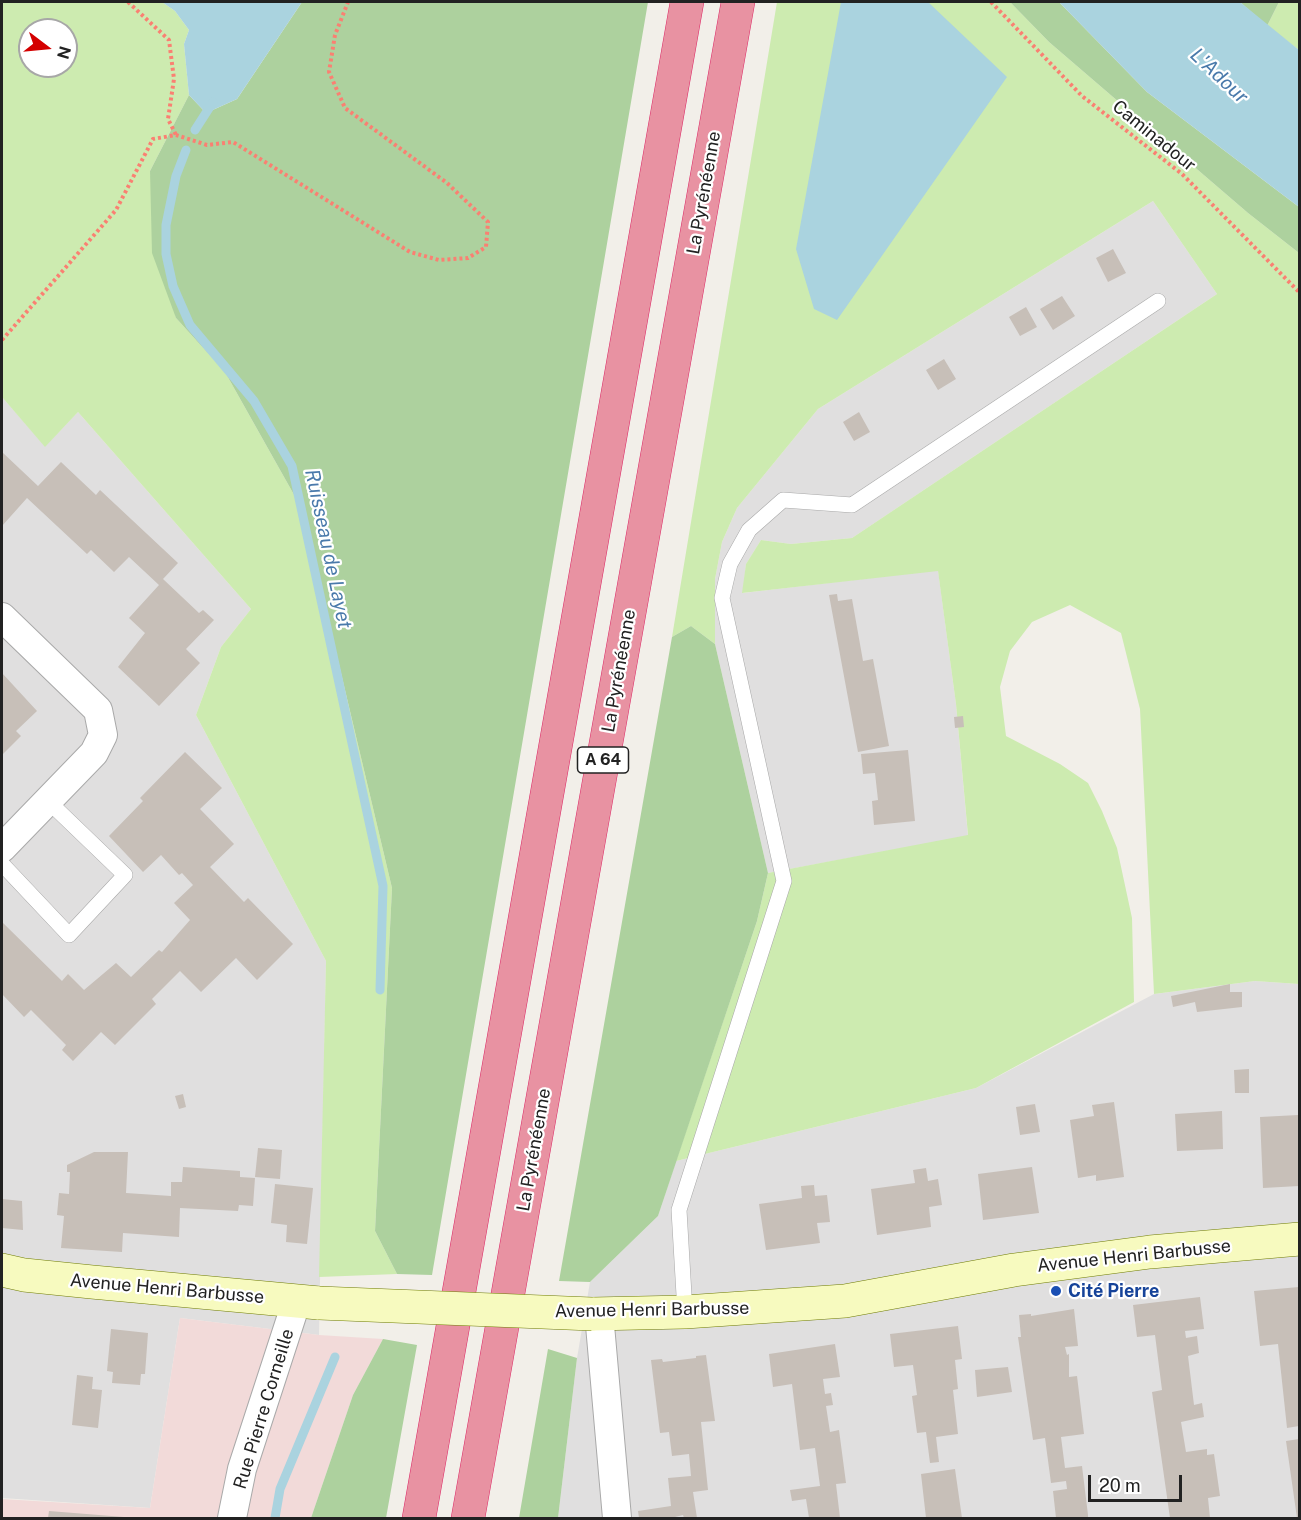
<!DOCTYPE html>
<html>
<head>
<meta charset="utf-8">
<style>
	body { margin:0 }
	#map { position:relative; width:1301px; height:1520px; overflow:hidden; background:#f2efe9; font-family:"Public Sans",sans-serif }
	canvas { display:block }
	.frame { position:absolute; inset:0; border:3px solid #222; pointer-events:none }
	.north { position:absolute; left:18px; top:18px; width:60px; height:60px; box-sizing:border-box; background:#fff; border:2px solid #a7a7a7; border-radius:50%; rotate:106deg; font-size:16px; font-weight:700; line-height:24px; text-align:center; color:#222 }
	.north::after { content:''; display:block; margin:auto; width:21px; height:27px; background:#d40000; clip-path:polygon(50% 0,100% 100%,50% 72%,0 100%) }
	.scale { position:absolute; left:1088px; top:1475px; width:94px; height:27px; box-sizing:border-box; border:3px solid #222; border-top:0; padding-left:8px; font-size:18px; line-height:21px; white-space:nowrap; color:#222; -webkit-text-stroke:4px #fff; paint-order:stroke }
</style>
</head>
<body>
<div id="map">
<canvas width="1301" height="1520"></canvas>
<div class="frame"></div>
<div class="north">N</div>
<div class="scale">20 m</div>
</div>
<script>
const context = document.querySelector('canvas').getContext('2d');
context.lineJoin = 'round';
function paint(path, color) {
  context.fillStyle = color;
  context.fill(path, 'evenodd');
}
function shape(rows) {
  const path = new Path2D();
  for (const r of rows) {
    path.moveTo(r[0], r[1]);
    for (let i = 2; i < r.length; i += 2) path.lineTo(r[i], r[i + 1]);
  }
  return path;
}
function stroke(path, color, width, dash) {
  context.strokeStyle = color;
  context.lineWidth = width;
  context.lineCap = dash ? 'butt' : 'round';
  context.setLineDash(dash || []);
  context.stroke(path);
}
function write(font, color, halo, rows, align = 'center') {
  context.font = font + ' "Public Sans",sans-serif';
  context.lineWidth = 4.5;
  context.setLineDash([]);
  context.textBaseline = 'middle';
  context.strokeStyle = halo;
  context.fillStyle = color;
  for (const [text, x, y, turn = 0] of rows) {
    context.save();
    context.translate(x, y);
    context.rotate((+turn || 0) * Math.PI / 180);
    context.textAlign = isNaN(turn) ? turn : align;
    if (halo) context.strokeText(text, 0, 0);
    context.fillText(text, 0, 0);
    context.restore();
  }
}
paint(shape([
	[1153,201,1217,294,852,538,791,544,761,540,746,564,743,593,938,570,956,704,968,836,768,873,715,644,715,579,722,542,737,508,818,409],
	[2,397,45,446,78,412,251,609,221,647,196,715,326,961,319,1335,180,1318,150,1508,2,1498],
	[1255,981,1299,984,1299,1518,558,1518,577,1358,590,1282,658,1216,676,1161,976,1088,1154,994]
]), '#e0dfdf');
paint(shape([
	[180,1318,319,1335,383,1339,353,1395,311,1518,2,1518,2,1499,150,1508]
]), '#f2dad9');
paint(shape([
	[2,2,162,2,175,11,189,30,184,44,189,95,150,171,176,318,225,372,302,509,392,888,375,1231,397,1274,319,1277,326,961,196,715,221,647,251,609,78,412,45,447,2,397],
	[30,30,66,30,66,66,30,66],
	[777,2,1010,2,1049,42,1248,213,1299,253,1299,984,1255,981,1154,994,1140,709,1121,633,1070,605,1032,622,1010,651,1000,687,1006,736,1060,764,1088,783,1102,811,1117,848,1132,918,1134,1002,976,1088,676,1161,757,921,768,873,968,835,956,704,938,571,742,593,746,564,761,540,791,544,852,538,1217,294,1153,201,818,409,737,508,722,542,715,579,715,644,691,626,672,637],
	[1279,2,1299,2,1299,50,1267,26]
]), '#cdebb0');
paint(shape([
	[302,2,648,2,432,1275,397,1274,375,1231,392,888,302,509,225,372,176,318,152,253,150,171,189,95,206,113,237,99],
	[1010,2,1059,2,1147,92,1299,207,1299,253,1248,213,1049,42],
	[1240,2,1279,2,1267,26],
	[691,626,715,644,768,873,757,921,658,1216,590,1282,559,1281,672,637],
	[383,1339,417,1345,386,1518,311,1518,353,1395],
	[548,1349,577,1358,558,1518,519,1518]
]), '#add19e');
paint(shape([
	[162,2,302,2,237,99,206,113,189,95,184,44,189,30,175,11],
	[841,2,928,2,1007,77,837,320,814,309,796,249],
	[1059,2,1240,2,1299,50,1299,207,1147,92]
]), '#aad3df');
stroke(shape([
	[195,130,213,102],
	[186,150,176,176,166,225,166,254,173,286,190,325,254,401,292,466,383,886,380,990],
	[275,1518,280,1489,335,1357]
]), '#aad3df', 9);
paint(shape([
	[1113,249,1126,273,1108,282,1096,258],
	[1062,296,1075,316,1053,330,1040,309],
	[1026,307,1037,327,1020,336,1009,317],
	[944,359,956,379,938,390,926,370],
	[859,412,870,432,854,441,843,422],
	[2,452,38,486,61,462,96,495,100,490,178,563,163,579,199,613,203,610,214,620,186,649,200,663,159,706,118,667,145,633,129,618,159,585,129,557,114,572,91,550,87,554,27,498,2,526],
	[837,594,838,601,852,599,863,661,873,659,889,746,858,752,829,595],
	[2,673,37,711,16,731,21,736,2,755],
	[963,716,964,727,955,728,954,717],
	[908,750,915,821,874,825,872,801,878,800,875,773,863,774,861,754],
	[185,752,222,788,200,809,234,844,210,867,244,902,248,898,293,944,257,980,236,958,201,992,180,971,152,999,156,1004,115,1045,101,1032,73,1061,62,1050,66,1045,31,1010,24,1017,2,994,2,922,62,981,68,974,84,990,116,963,131,977,159,950,162,952,190,920,174,903,193,885,182,873,179,875,161,855,143,872,109,836,143,801,140,798],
	[1230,984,1230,992,1242,992,1242,1007,1197,1012,1195,1002,1173,1007,1171,996],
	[1249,1069,1249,1093,1235,1093,1234,1070],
	[183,1094,186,1107,179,1109,175,1096],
	[1114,1102,1124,1177,1096,1181,1096,1175,1078,1178,1070,1120,1094,1116,1092,1105],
	[1035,1104,1040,1132,1020,1135,1016,1107],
	[1222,1111,1223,1149,1177,1151,1175,1114],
	[1298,1115,1299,1186,1263,1188,1260,1117],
	[258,1148,282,1150,280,1179,255,1177],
	[94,1152,128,1152,126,1193,171,1196,171,1182,182,1182,183,1167,240,1171,240,1177,255,1178,253,1206,239,1205,238,1211,180,1208,179,1237,123,1233,122,1252,61,1248,64,1216,57,1215,59,1193,69,1194,70,1172,67,1172,67,1165],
	[1032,1167,1039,1213,983,1220,978,1174],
	[926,1168,928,1181,938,1179,942,1205,929,1207,931,1227,877,1235,871,1189,915,1183,913,1170],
	[275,1184,313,1188,307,1244,286,1242,287,1225,271,1223],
	[814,1185,815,1196,827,1195,830,1222,817,1223,820,1243,766,1250,759,1204,802,1198,801,1186],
	[2,1199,22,1201,23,1230,2,1228],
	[1299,1287,1299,1426,1287,1428,1278,1344,1260,1346,1254,1291],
	[1200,1297,1204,1329,1185,1331,1186,1338,1197,1336,1199,1353,1188,1356,1194,1405,1202,1403,1204,1417,1181,1422,1186,1452,1207,1449,1207,1455,1214,1454,1220,1496,1208,1498,1210,1518,1170,1518,1152,1392,1162,1390,1155,1335,1137,1337,1133,1305],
	[1074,1309,1078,1346,1065,1347,1067,1355,1069,1354,1069,1377,1077,1376,1084,1434,1061,1437,1065,1468,1082,1466,1088,1515,1088,1518,1056,1518,1053,1491,1067,1489,1066,1481,1051,1483,1045,1438,1033,1440,1018,1337,1021,1337,1019,1315,1031,1314,1031,1316],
	[958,1326,962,1359,955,1360,958,1389,953,1390,958,1434,936,1437,939,1462,930,1463,926,1432,917,1433,912,1396,917,1395,913,1365,894,1367,890,1334],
	[111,1329,148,1333,145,1374,141,1374,140,1385,112,1383,113,1372,107,1371],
	[835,1344,840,1377,823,1379,825,1394,831,1393,833,1405,826,1406,830,1432,839,1430,846,1483,836,1484,840,1518,809,1518,806,1499,792,1501,790,1490,820,1486,815,1448,800,1450,792,1384,773,1387,769,1354],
	[706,1355,715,1421,701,1422,708,1490,693,1492,697,1518,684,1518,683,1515,671,1518,639,1518,638,1511,671,1506,668,1478,691,1476,689,1454,672,1456,669,1432,660,1433,651,1360,662,1359,663,1362,696,1358,696,1356],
	[1008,1367,1012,1392,977,1397,975,1370],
	[77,1375,93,1377,92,1389,102,1390,98,1428,72,1425],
	[1299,1439,1299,1518,1297,1518,1286,1441],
	[955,1469,962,1518,926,1518,921,1474],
	[49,1511,124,1517,124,1518,48,1518]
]), '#c7bfb8');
const service = shape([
	[2,864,69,935,125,875,48,801],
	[685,1312,679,1210,784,881,722,598,730,564,749,530,783,500,852,505,1158,301]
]);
const minor = shape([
	[2,617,98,710,103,735,94,753,2,848],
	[599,1314,617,1518],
	[232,1518,242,1469,297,1300]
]);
const secondary = shape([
	[2,1270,24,1275,92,1282,319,1303],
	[592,1314,685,1312,845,1301,1014,1270,1150,1252,1300,1239]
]);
const motorway = shape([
	[419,1518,687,2],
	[468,1518,738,2]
]);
stroke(service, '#a9a9a9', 16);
stroke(minor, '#a9a9a9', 30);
stroke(secondary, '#707d05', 34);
stroke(motorway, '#dc2a67', 34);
stroke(shape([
	[128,2,169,40,174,79,168,119,176,135],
	[991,2,1082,96,1182,174,1300,293],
	[2,340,116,210,153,139,176,135,207,145,233,142,410,252,439,260,468,258,486,247,488,222,447,183,345,108,329,72,335,35,348,2]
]), '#fa8072', 4, [3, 3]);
stroke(service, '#fff', 15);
stroke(minor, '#fff', 28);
stroke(secondary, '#f7fabf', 33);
stroke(motorway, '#e892a2', 33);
const secondaryBridge = shape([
	[319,1303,592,1314]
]);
stroke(secondaryBridge, '#707d05', 34, []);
stroke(secondaryBridge, '#f7fabf', 33);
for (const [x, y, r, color] of [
	[1056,1291,6,"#1a4fb4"]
]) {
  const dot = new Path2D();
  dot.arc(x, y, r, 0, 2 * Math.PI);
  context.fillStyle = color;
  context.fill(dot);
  stroke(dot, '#fff', 2);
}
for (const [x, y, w] of [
	[603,760,51]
]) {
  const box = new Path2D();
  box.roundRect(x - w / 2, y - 13, w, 26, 4.5);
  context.fillStyle = '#fff';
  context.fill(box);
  stroke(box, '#222', 1.5);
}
write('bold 16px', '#222', null, [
	["A 64",603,760]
]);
write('18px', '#222', '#fff', [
	["Caminadour",1154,136,39],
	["La Pyrénéenne",704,193,-80],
	["La Pyrénéenne",619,671,-80],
	["La Pyrénéenne",534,1150,-80],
	["Avenue Henri Barbusse",1134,1256,-6],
	["Avenue Henri Barbusse",167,1289,5],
	["Avenue Henri Barbusse",652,1310,-1],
	["Rue Pierre Corneille",264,1409,-73]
]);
write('bold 18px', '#164399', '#fff', [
	["Cité Pierre",1068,1291]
], 'left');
write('italic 20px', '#4a7aab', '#fff', [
	["L'Adour",1219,76,43],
	["Ruisseau de Layet",328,549,78]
]);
</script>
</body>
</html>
